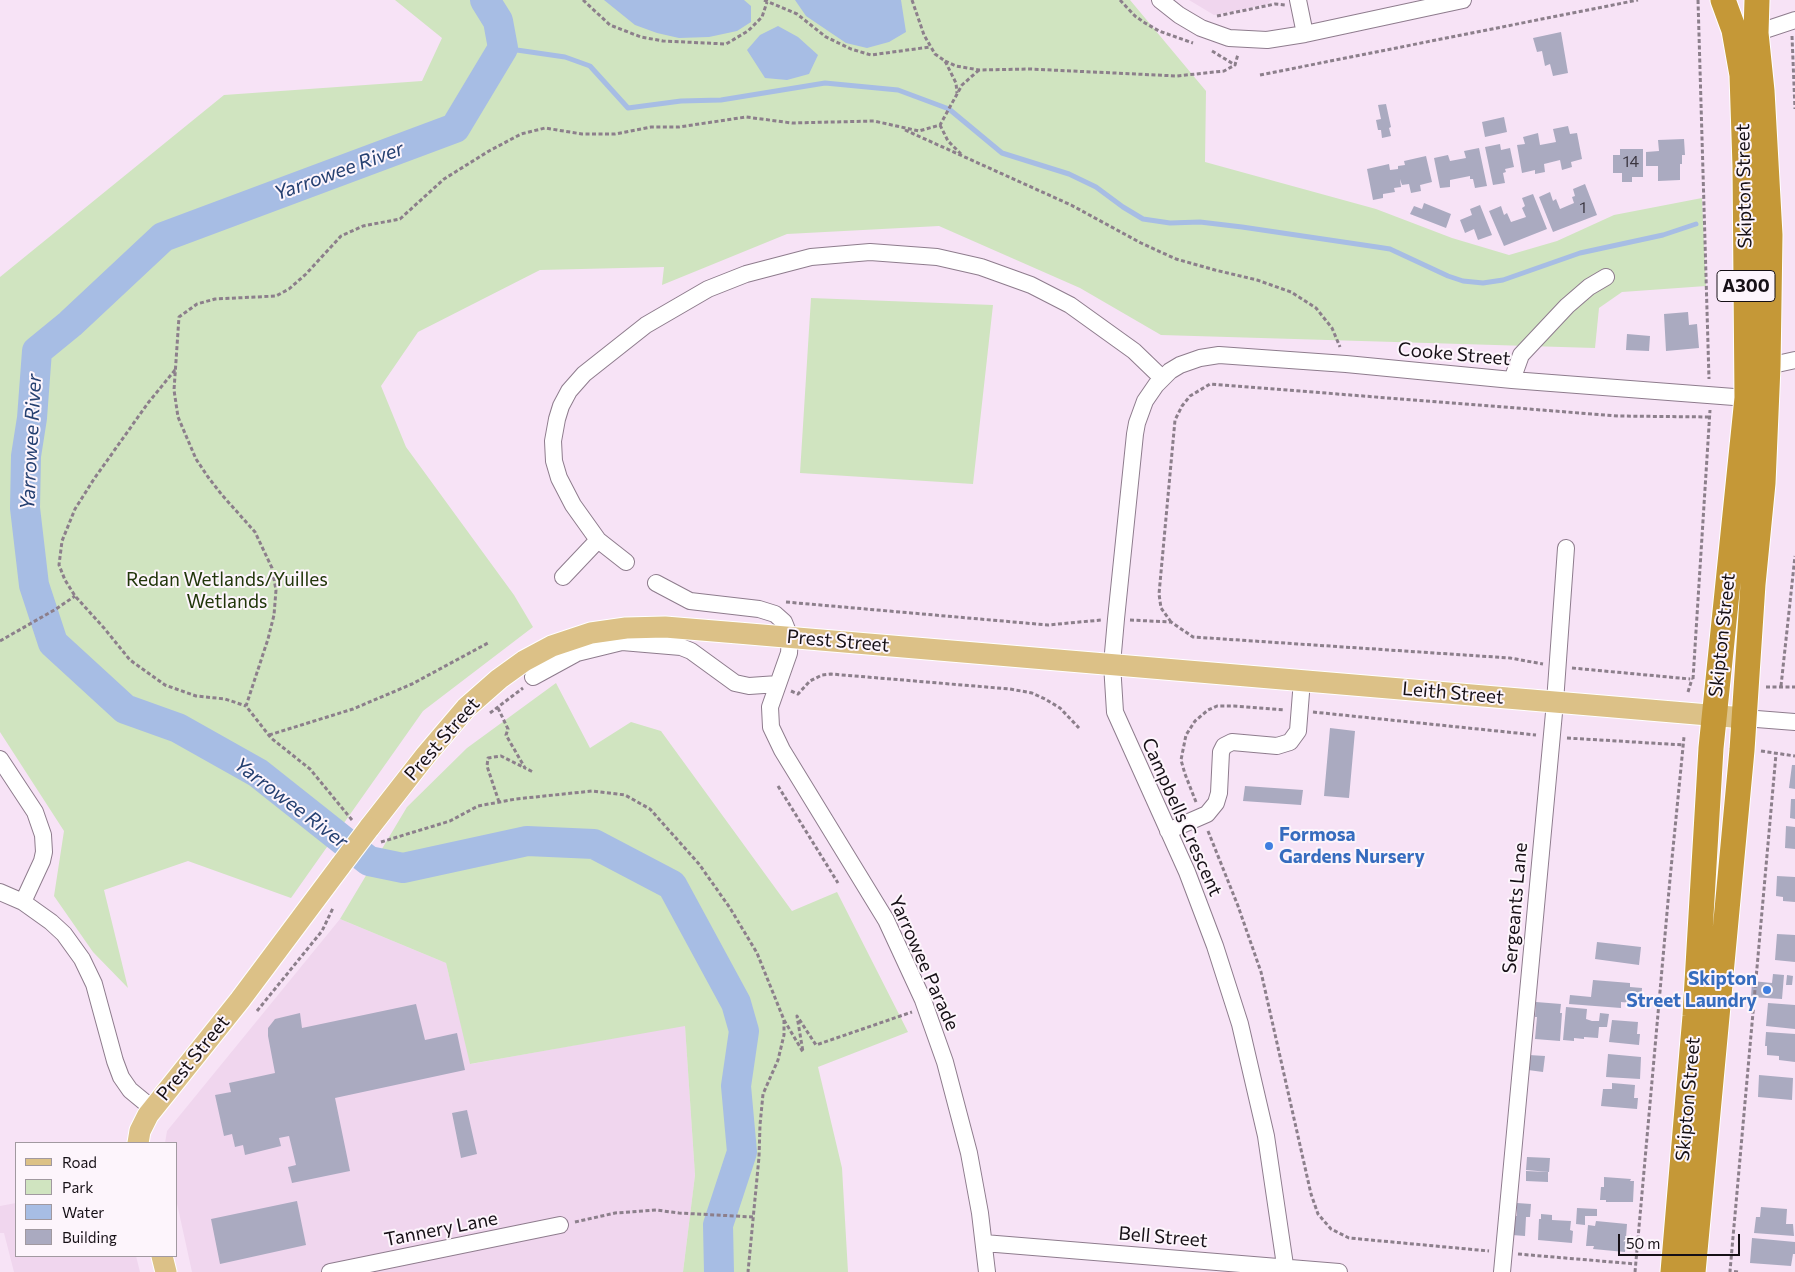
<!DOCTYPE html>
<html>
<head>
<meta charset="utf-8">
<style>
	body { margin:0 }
	#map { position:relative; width:1795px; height:1272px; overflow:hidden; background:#f7e3f6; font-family:Commissioner,sans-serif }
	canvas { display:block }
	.legend { position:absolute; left:15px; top:1142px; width:162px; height:115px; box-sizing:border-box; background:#fdf5fc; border:1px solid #a199a0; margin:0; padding:6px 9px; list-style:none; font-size:15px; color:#161016 }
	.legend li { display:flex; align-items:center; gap:10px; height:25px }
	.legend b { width:25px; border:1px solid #a199a0 }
	.scale { position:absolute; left:1618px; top:1234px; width:122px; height:22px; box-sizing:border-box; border:2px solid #161016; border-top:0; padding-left:6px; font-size:15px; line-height:18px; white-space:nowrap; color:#161016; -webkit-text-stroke:4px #fdf5fc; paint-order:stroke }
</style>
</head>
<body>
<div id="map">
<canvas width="1795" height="1272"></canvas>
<ul class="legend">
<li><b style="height:6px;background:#dcc187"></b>Road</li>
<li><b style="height:14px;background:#d0e4c0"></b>Park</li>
<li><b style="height:14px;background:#a7bde4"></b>Water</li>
<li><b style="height:14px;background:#aaaac0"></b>Building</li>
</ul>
<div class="scale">50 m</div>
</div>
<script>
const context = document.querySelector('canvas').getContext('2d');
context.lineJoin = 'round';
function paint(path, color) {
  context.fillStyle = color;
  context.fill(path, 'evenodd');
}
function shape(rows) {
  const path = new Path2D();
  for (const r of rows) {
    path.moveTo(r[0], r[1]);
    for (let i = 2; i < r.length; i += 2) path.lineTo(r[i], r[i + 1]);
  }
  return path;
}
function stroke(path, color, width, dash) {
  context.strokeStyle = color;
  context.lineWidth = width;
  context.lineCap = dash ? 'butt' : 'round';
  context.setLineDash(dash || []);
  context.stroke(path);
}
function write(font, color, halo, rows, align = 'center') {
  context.font = font + ' Commissioner,sans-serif';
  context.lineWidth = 4;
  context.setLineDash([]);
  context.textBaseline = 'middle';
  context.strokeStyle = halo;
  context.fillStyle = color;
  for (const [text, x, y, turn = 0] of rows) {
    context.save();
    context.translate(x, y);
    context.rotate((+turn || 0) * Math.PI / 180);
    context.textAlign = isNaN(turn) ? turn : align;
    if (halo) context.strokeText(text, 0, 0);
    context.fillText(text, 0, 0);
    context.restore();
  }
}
paint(shape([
	[1189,0,1271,0,1268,4,1214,15],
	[340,919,446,963,471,1064,685,1025,695,1175,683,1272,192,1272,176,1199,176,1143,165,1143,167,1131],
	[16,1203,16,1256,136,1256,140,1272,14,1272,4,1233,0,1233,0,1206]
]), '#f0d6ee');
paint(shape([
	[395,0,1130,0,1206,91,1205,162,1376,209,1452,238,1509,255,1557,241,1614,215,1702,198,1706,286,1622,292,1599,308,1595,348,1161,335,1080,288,939,226,787,234,662,285,664,267,540,270,418,332,381,386,406,447,514,595,533,627,423,711,291,898,188,861,104,890,128,988,93,952,54,896,64,831,0,732,0,277,224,95,422,81,442,38],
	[811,298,993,305,973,484,800,473],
	[556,683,590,748,631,722,661,731,792,911,837,892,908,1032,818,1067,842,1168,848,1272,683,1272,695,1175,685,1026,470,1064,446,963,340,919,407,807,467,748]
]), '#d0e4c0');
paint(shape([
	[604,0,744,0,751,6,751,22,737,31,709,37,679,38,657,33,635,25],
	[795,0,901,0,906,32,889,42,867,48,846,43,806,16],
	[778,26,798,37,818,55,809,74,787,80,765,78,747,50,760,35]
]), '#a7bde4');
stroke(shape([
	[503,48,565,57,590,66,628,108,681,101,721,100,825,83,898,90,949,109,1002,153,1069,174,1096,187,1123,207,1143,219,1170,223,1200,222,1242,227,1377,247,1390,249,1448,276,1463,281,1483,283,1503,280,1580,253,1663,235,1696,224]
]), '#a7bde4', 5);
stroke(shape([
	[485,0,498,21,503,48,455,128,163,237,70,324,37,351,32,418,26,456,25,508,34,585,53,643,125,709,178,728,258,773,369,861,403,868,527,841,594,844,672,885,736,1003,744,1031,736,1086,742,1152,718,1225,719,1272]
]), '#a7bde4', 30);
paint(shape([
	[1561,32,1568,73,1553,76,1550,64,1545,66,1542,51,1537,52,1533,38],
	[1386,104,1391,127,1389,128,1391,136,1382,138,1381,130,1378,130,1376,120,1381,119,1378,105],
	[1504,117,1507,132,1485,137,1482,122],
	[1568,126,1570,134,1577,133,1582,159,1571,162,1572,167,1562,170,1560,160,1544,164,1545,172,1535,174,1535,170,1522,173,1517,145,1525,144,1523,137,1538,133,1540,145,1556,142,1553,129],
	[1684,139,1685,155,1682,155,1682,164,1680,164,1680,180,1658,181,1658,166,1646,166,1646,152,1659,151,1658,140],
	[1500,144,1501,150,1510,148,1514,167,1505,169,1506,172,1503,173,1505,183,1493,185,1485,147],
	[1479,148,1487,186,1475,188,1473,179,1470,179,1470,176,1450,180,1450,187,1440,188,1434,158,1448,155,1450,161,1466,158,1464,151],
	[1620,149,1643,149,1643,177,1632,177,1632,182,1622,182,1622,173,1613,173,1613,155,1620,155],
	[1426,156,1432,182,1420,185,1421,191,1411,193,1409,184,1402,185,1400,179,1401,187,1394,188,1395,192,1383,194,1383,198,1373,200,1367,169,1389,164,1390,170,1398,169,1398,166,1405,165,1404,161],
	[1585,184,1597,215,1553,232,1539,197,1550,192,1553,201,1556,199,1560,209,1574,203,1572,197,1575,196,1573,189],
	[1533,194,1547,229,1504,246,1489,211,1501,206,1504,215,1507,213,1511,222,1526,217,1522,208,1525,206,1522,198],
	[1424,203,1451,214,1446,228,1410,214,1414,206,1422,209],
	[1480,205,1492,235,1478,240,1474,229,1465,233,1460,220,1472,215,1470,209],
	[1688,312,1689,325,1697,324,1699,348,1666,351,1664,314],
	[1627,334,1650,336,1649,351,1626,350],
	[1330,728,1355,731,1349,798,1324,796],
	[1792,765,1795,765,1795,789,1789,788],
	[1245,786,1303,790,1301,805,1243,801],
	[1791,799,1795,799,1795,819,1790,818],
	[1786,826,1795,827,1795,849,1785,848],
	[1777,876,1795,877,1795,902,1783,901,1783,897,1776,896],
	[1777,934,1795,935,1795,962,1775,960],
	[1597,942,1641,947,1639,965,1595,959],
	[1773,974,1784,975,1782,999,1751,997,1752,981,1772,983],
	[1787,975,1793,976,1792,985,1786,985],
	[1593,980,1630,983,1630,987,1642,988,1641,1004,1621,1002,1621,1008,1569,1004,1570,995,1591,997],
	[1536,1002,1561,1004,1560,1013,1562,1013,1560,1041,1535,1039,1537,1017,1535,1017],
	[1768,1003,1795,1005,1795,1029,1766,1026],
	[416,1004,425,1040,457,1033,465,1070,335,1098,350,1171,292,1183,288,1167,296,1165,289,1136,279,1138,281,1146,245,1155,243,1145,235,1147,232,1134,224,1136,215,1095,231,1092,229,1083,275,1073,268,1036,268,1028,275,1019,300,1013,302,1028],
	[1566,1007,1587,1009,1586,1019,1592,1021,1599,1021,1600,1013,1609,1014,1607,1027,1599,1027,1598,1038,1584,1037,1584,1039,1574,1038,1574,1041,1563,1040],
	[1612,1020,1638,1022,1637,1034,1640,1034,1639,1045,1609,1042],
	[1766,1032,1795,1034,1795,1062,1779,1060,1779,1056,1767,1055,1767,1046,1765,1046],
	[1608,1054,1641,1057,1640,1079,1606,1077],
	[1529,1055,1545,1056,1543,1072,1528,1070],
	[1759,1075,1793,1078,1792,1100,1758,1097],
	[1612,1083,1635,1085,1634,1098,1638,1098,1637,1109,1601,1106,1603,1089,1612,1089],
	[467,1110,477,1154,461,1158,452,1113],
	[1527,1157,1550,1158,1549,1172,1526,1170],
	[1526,1171,1548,1172,1548,1182,1526,1181],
	[1604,1177,1631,1179,1630,1181,1634,1181,1633,1202,1606,1202,1606,1200,1600,1200,1601,1187,1604,1187],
	[297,1201,306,1245,220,1264,211,1219],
	[1517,1203,1531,1204,1530,1217,1526,1217,1525,1236,1512,1235,1514,1216,1517,1216],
	[1761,1207,1787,1209,1786,1224,1793,1224,1794,1236,1754,1233,1756,1217,1760,1217],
	[1577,1208,1597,1209,1597,1216,1585,1216,1585,1225,1576,1224],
	[1541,1214,1552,1215,1552,1220,1571,1221,1570,1230,1573,1231,1572,1243,1538,1240,1539,1219,1541,1219],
	[1596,1221,1627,1224,1625,1252,1593,1249,1594,1246,1586,1246,1588,1225,1595,1226],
	[1752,1238,1795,1242,1795,1254,1793,1254,1791,1266,1750,1263]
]), '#aaaac0');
const minor = shape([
	[1160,0,1179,15,1201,28,1229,38,1267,40,1305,34,1463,0],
	[1298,0,1305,34],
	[1756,33,1795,20],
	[1768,366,1795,360],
	[1512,380,1521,355,1567,306,1589,287,1606,277],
	[626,562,598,540,573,505,559,478,554,461,553,441,557,419,561,406,569,391,584,374,646,325,708,289,746,274,811,257,870,252,937,257,981,267,1031,285,1070,305,1134,351,1162,378],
	[563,577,598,540],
	[656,583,690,601,759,609,775,614,784,622,790,637,789,653,770,707,771,727,782,750,886,920,923,1000,945,1062,969,1153,980,1213,987,1272],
	[533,677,577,653,622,642,681,647,691,651,735,683,749,686,778,684],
	[1744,718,1795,722],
	[0,759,35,812,43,835,44,852,42,861,23,902],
	[1168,831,1207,814,1216,803,1219,793,1221,752,1224,746,1232,742,1277,746,1290,742,1298,731,1302,680],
	[0,892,23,902,51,922,64,934,82,959,94,984,115,1061,121,1077,130,1090,153,1109],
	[984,1243,1339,1272],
	[330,1272,560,1225],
	[1286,1272,1266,1136,1240,1024,1215,946,1187,872,1115,712,1112,664,1116,619,1135,434,1137,423,1145,401,1156,385,1170,371,1180,365,1200,358,1219,355,1346,364,1512,380,1747,398],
	[1502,1272,1555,702,1566,548]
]);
const major = shape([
	[369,828,426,755,466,708,499,679,524,661,552,646,591,633,626,628,665,627,738,633,1744,718],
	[138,1143,140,1131,148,1115,240,1000,341,865],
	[162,1256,166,1272]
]);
const highway = shape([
	[1673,1272,1695,1016,1711,748,1747,398,1745,166,1742,75,1734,30,1723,0],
	[1693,1272,1742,750,1753,584,1763,483,1768,366,1770,235,1762,91,1756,33,1757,0]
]);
stroke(minor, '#8e7c8d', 18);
stroke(major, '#fff', 23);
stroke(highway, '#fff', 27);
stroke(shape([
	[583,0,610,25,641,37,663,41,726,44,748,31,762,17,767,2],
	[764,0,797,14,826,37,851,49,871,55,930,47],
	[912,0,924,35,935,54,945,61,956,83,957,93],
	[1120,0,1135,16,1145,23,1159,31,1193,43],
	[1698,0,1709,379],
	[1217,16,1275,4,1285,5],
	[1792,36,1795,109],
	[1212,51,1235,65],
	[945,61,956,66,979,70,1030,69,1177,76,1224,71,1235,65,1238,54],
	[1260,75,1638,0],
	[940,125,948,141,961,154],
	[905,130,1071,205,1141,243,1176,259,1215,270,1257,280,1291,292,1316,308,1332,328,1340,347],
	[175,370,148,403,94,479,75,509,62,541,59,565,65,580,75,596,104,628,130,660,165,685,196,696,225,699,246,706],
	[786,602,1048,625,1101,620],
	[1130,620,1171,622,1193,637,1510,658,1543,664],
	[1171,622,1161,608,1159,594,1175,420,1182,406,1190,396,1210,384,1618,416,1710,417],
	[0,641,56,609,75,596],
	[1572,668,1690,679],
	[1693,679,1710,410],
	[1781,686,1795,556],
	[1766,687,1795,687],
	[791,691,798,694,810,681,822,675,831,674,1010,689,1032,693,1045,699,1060,708,1079,728],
	[1688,692,1692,679],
	[498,708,508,729,506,735,525,768,533,772],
	[1313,712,1536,735],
	[490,713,523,688],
	[269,735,353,709,412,684,488,643],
	[1567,738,1684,745],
	[1761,751,1795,756],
	[778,786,838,883],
	[499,802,487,766,488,758,501,756,525,768],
	[1196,802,1185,774,1181,760,1186,735,1195,721,1208,710,1217,706,1234,706,1285,710],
	[352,820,310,769,271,738,246,706,268,639,274,615,276,590,272,568,255,532,222,495,208,477,196,459,178,417,174,390,179,317,197,304,215,299,276,296,289,289,306,274,341,236,363,226,400,219,444,179,489,151,521,134,545,128,582,134,615,134,651,127,679,127,746,117,792,123,874,121,919,131,940,125,962,85,979,70],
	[1208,831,1238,906,1261,972,1311,1194,1318,1214,1331,1229,1349,1238,1489,1251],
	[381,842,450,821,478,806,516,799,592,791,625,795,650,809,699,864,730,908,757,953,784,1020,784,1035,778,1060,763,1094,760,1125,759,1157,748,1272],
	[257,1011,322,931,333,908],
	[784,1020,803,1052,797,1016,816,1045,912,1012],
	[575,1222,615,1213,656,1210,679,1213,753,1217],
	[1518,1254,1636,1264],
	[1635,1272,1670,879,1684,737],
	[1738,1272,1730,1271,1776,754]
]), '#8c7f8b', 3, [4, 2.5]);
stroke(minor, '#fff', 16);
stroke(major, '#dcc187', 21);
stroke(highway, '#c59837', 25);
const majorBridge = shape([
	[341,865,369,828]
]);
stroke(majorBridge, '#fff', 23, []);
stroke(majorBridge, '#dcc187', 21);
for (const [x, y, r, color] of [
	[1269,846,5,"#3f7fe0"],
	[1767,990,5,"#3f7fe0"]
]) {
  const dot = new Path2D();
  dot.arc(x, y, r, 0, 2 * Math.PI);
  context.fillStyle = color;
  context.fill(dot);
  stroke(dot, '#fdf5fc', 2);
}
write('16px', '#3b3640', null, [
	["14",1631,162],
	["1",1583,208]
]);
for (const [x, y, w] of [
	[1746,286,58]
]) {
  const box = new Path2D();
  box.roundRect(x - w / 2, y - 15.5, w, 31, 4);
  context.fillStyle = '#fdf5fc';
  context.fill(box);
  stroke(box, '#161016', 1);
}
write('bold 18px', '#161016', null, [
	["A300",1746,286]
]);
write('19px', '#161016', '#fdf5fc', [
	["Skipton Street",1744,186,-91],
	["Cooke Street",1454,354,5],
	["Skipton Street",1722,635,-84],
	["Prest Street",838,641,5],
	["Leith Street",1453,693,5],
	["Prest Street",442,739,-49],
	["Campbells Crescent",1182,817,66],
	["Sergeants Lane",1515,908,-85],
	["Yarrowee Parade",924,963,66],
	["Prest Street",193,1058,-51],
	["Skipton Street",1688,1099,-85],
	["Tannery Lane",441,1229,-11],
	["Bell Street",1163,1237,5]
]);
write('19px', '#21360a', '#fdf5fc', [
	["Redan Wetlands/Yuilles",227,580],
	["Wetlands",227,602]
]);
write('bold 19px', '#366cbe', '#fdf5fc', [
	["Formosa",1279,835],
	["Gardens Nursery",1279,857],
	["Skipton",1757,979,"right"],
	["Street Laundry",1757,1001,"right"]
], 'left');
write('italic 20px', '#254071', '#fdf5fc', [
	["Yarrowee River",339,171,-20],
	["Yarrowee River",31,442,-87],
	["Yarrowee River",291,803,37]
]);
</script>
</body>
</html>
